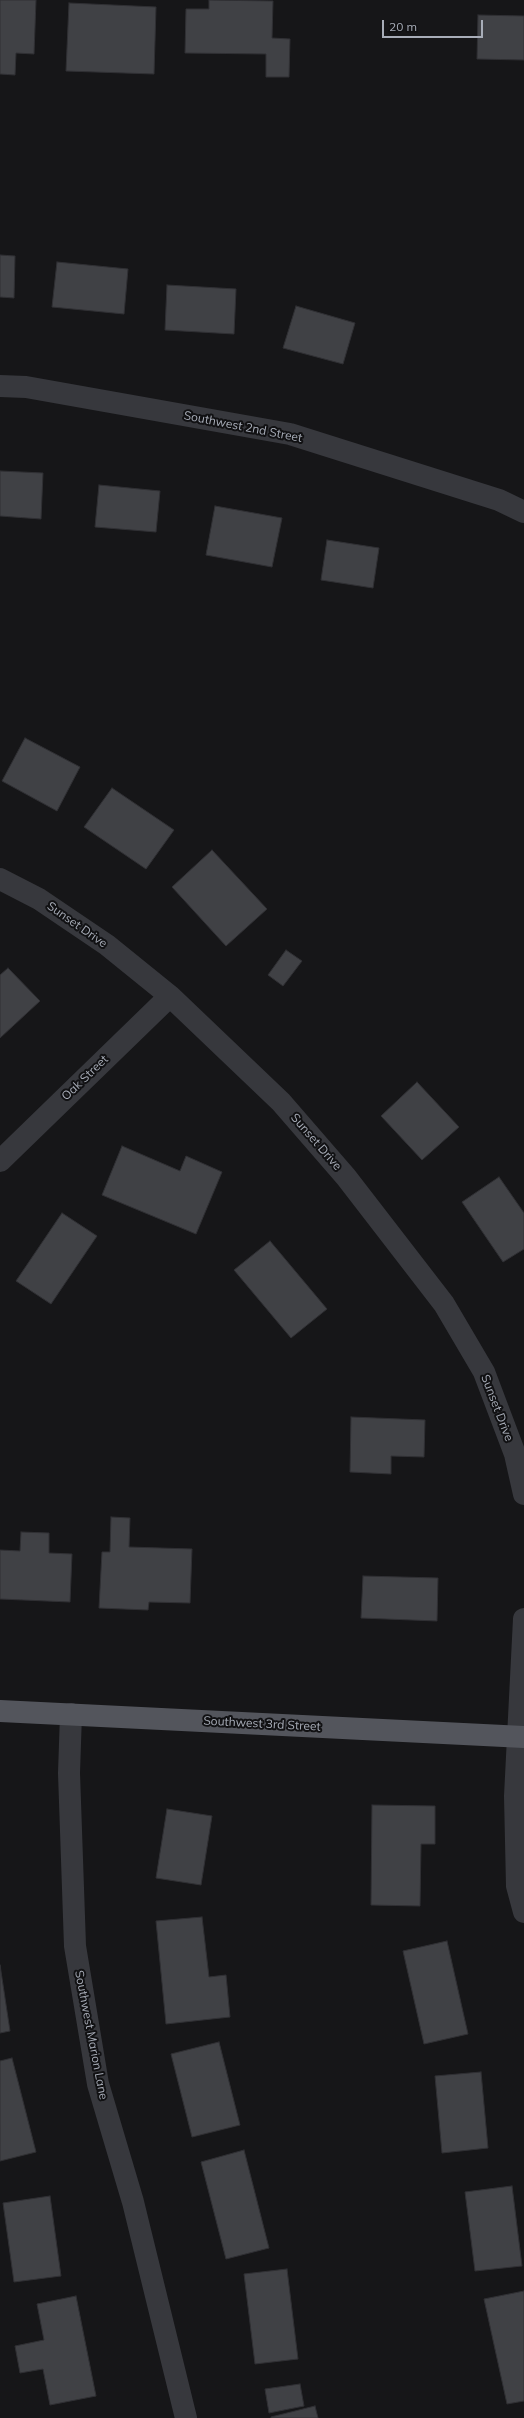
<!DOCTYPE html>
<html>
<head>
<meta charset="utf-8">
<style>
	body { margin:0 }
	#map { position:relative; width:524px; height:2418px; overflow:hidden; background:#161618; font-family:Mulish,sans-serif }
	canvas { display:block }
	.scale { position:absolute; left:382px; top:20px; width:101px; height:18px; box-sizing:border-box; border:2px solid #a8adb8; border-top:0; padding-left:5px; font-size:12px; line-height:14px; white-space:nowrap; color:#a8adb8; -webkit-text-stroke:3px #111113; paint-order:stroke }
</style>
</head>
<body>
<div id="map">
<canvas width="524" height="2418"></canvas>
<div class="scale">20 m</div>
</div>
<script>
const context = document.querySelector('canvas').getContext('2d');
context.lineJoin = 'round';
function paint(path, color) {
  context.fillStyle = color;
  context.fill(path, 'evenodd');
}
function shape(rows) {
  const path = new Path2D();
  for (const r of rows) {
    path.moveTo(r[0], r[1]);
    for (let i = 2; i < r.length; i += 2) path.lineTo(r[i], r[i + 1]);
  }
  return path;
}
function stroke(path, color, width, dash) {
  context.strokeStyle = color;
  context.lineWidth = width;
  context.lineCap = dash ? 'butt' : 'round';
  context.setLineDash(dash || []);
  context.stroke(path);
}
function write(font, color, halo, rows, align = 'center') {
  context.font = font + ' Mulish,sans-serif';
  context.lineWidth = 4;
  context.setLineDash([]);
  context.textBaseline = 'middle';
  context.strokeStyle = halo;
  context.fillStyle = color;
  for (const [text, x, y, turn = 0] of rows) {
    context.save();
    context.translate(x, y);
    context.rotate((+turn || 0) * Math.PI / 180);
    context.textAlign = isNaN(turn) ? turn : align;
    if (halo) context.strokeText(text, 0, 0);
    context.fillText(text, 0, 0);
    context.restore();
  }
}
const building = shape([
	[0,0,36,0,34,54,16,53,15,75,0,74,0,0],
	[209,0,273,1,272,38,290,39,289,77,266,77,266,54,185,53,186,9,209,9,209,0],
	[69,3,156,7,154,74,66,71,69,3],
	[478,15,524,16,524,60,477,59,478,15],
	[0,255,15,256,14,298,0,297,0,255],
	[57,262,128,269,124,314,52,307,57,262],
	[167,285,236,289,234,334,165,330,167,285],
	[296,306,355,323,343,364,283,348,296,306],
	[0,471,43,473,41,519,0,516,0,471],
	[99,485,160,491,156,532,95,527,99,485],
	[215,506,282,518,272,567,206,555,215,506],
	[327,540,379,548,373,588,321,580,327,540],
	[25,738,80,767,57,811,2,781,25,738],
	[112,788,174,830,146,869,84,827,112,788],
	[212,850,267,909,226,946,172,887,212,850],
	[286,950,302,961,283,986,268,975,286,950],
	[8,968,40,1001,0,1038,0,975,8,968],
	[417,1082,459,1127,422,1160,381,1116,417,1082],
	[122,1146,180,1171,186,1156,222,1172,196,1234,102,1195,122,1146],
	[499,1177,524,1213,524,1249,503,1262,462,1202,499,1177],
	[62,1213,97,1236,51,1304,16,1281,62,1213],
	[270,1241,327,1309,291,1338,234,1270,270,1241],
	[351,1417,425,1420,424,1457,391,1456,391,1474,350,1472,351,1417],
	[111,1517,130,1518,129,1547,192,1549,190,1603,149,1602,148,1610,99,1608,102,1552,110,1552,111,1517],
	[21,1532,49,1533,49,1553,72,1554,70,1602,0,1599,0,1550,20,1551,21,1532],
	[363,1576,438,1578,437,1621,361,1618,363,1576],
	[372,1805,435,1806,435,1844,421,1844,420,1906,371,1905,372,1805],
	[167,1809,212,1816,201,1885,156,1878,167,1809],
	[202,1917,209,1977,226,1975,230,2017,166,2024,156,1921,202,1917],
	[447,1941,468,2034,424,2044,403,1951,447,1941],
	[0,1965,10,2031,0,2033,0,1965],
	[219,2042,240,2125,192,2137,171,2054,219,2042],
	[12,2058,36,2152,0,2161,0,2061,12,2058],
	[481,2072,488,2148,442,2153,435,2076,481,2072],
	[244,2150,269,2248,226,2259,201,2162,244,2150],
	[512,2186,522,2266,475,2271,465,2192,512,2186],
	[50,2196,61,2276,14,2282,3,2203,50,2196],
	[287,2269,298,2359,255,2364,244,2274,287,2269],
	[524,2291,524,2401,507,2404,484,2299,524,2291],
	[76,2296,96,2396,50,2405,43,2369,20,2373,15,2346,44,2340,37,2304,76,2296],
	[300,2384,304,2406,269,2413,265,2389,300,2384],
	[315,2406,318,2418,271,2418,271,2417,315,2406]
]);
paint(building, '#404145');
stroke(building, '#303034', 1);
stroke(shape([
	[0,386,26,387,290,434,499,500,524,512],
	[0,879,39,899,107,945,170,996,281,1102,346,1177,444,1304,484,1372,515,1454,524,1494],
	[0,1161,170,996],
	[524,1619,515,1796,517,1886,524,1912],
	[71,1714,69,1773,75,1946,98,2084,133,2202,186,2418]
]), '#37383d', 22);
stroke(shape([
	[0,1711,524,1737]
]), '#53555c', 22);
write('12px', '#a8adb8', '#111113', [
	["Southwest 2nd Street",243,427,11],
	["Sunset Drive",77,925,35],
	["Oak Street",85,1078,-44],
	["Sunset Drive",316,1142,49],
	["Sunset Drive",497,1408,69],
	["Southwest 3rd Street",262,1724,3],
	["Southwest Marion Lane",91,2035,79]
]);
</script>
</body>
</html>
